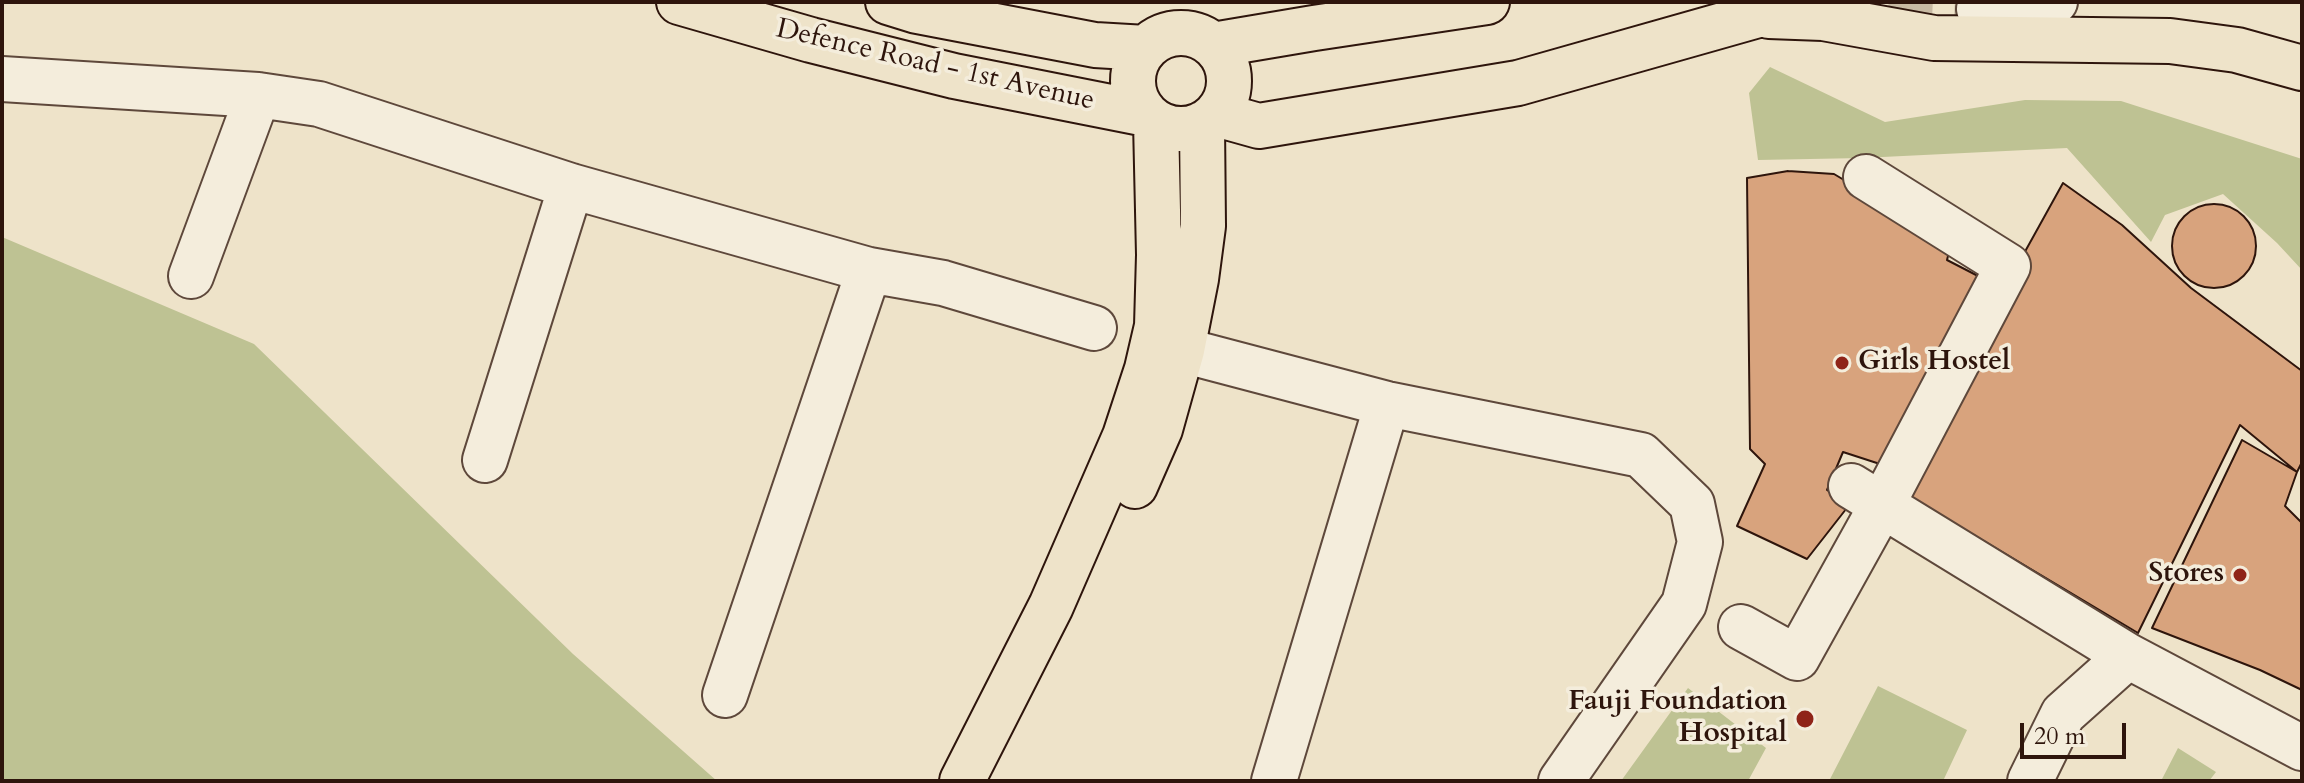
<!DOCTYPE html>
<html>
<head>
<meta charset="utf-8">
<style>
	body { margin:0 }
	#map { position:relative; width:2304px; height:783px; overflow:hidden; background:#eee3c9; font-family:Cardo,serif }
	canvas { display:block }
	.frame { position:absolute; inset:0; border:4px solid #2e150c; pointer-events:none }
	.scale { position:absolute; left:2020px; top:723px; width:106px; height:36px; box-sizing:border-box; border:4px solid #2e150c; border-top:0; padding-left:10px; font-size:24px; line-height:28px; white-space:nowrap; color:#2e150c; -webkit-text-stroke:6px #f4eddc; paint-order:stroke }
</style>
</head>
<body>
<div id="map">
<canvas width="2304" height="783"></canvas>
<div class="frame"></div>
<div class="scale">20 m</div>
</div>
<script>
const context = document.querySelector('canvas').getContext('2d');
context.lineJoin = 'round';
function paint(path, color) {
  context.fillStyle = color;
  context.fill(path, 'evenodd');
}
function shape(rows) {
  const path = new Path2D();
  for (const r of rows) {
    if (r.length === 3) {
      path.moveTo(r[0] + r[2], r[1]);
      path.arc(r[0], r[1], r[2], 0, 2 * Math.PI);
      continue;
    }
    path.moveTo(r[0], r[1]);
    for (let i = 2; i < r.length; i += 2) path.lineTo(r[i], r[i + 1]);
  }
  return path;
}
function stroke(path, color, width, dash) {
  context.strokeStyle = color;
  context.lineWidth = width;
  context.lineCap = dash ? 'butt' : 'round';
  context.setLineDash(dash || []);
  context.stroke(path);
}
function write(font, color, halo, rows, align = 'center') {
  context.font = font + ' Cardo,serif';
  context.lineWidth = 7;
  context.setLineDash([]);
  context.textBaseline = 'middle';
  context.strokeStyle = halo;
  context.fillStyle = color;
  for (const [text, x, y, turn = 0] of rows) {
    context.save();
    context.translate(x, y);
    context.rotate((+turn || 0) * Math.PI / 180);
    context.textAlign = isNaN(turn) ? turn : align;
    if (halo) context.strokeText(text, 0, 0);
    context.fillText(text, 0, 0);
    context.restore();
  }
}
paint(shape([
	[1770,67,1885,122,2025,100,2121,101,2302,159,2302,270,2277,243,2223,194,2165,215,2151,242,2067,148,1862,158,1758,160,1749,93],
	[2,237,254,344,573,654,717,781,2,781],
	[1878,686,1967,730,1943,781,1829,781],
	[1688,688,1766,748,1748,781,1621,781],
	[2178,748,2216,772,2209,781,2161,781]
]), '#bec293');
const building = shape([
	[1788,171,1834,174,1951,244,1947,260,1980,277,1883,465,1843,452,1827,490,1850,504,1807,559,1737,526,1765,464,1750,449,1747,178,1788,171],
	[2063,183,2122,225,2191,288,2302,371,2302,462,2297,472,2240,425,2138,633,1910,497,2022,257,2063,183],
	[2214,246,42],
	[2242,440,2297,472,2285,506,2302,523,2302,690,2260,670,2152,628,2242,440]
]);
paint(building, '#d8a37d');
stroke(building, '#2e150c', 2);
stroke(shape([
	[1889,2,1909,6,1979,9]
]), '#c8baa3', 44, [44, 22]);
const minor = shape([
	[1979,9,2055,2],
	[2,79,258,95,319,104,571,186,869,270,943,283,1094,328],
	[191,276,258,95],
	[1182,350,1387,404,1641,455,1692,504,1700,542,1684,604,1561,781],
	[485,460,571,186],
	[1851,486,2128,656,2302,748],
	[1741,627,1797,658,1882,505,2008,266,1866,177],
	[725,695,869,270],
	[1274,781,1387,404],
	[2030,781,2063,714,2128,656]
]);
const major = shape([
	[679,2,811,40,954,76,1146,114],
	[888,2,917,11,1095,45,1146,48],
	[1769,16,1823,18,1934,38,2170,41,2237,50,2302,68],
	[1181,81,48],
	[1213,45,1314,28,1487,2],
	[1216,114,1259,126,1518,83,1804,2],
	[1135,486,1160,429,1182,350,1196,279,1203,226,1202,124],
	[962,781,1051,606,1125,436,1147,369,1157,326,1159,255,1156,122]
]);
stroke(minor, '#5e483b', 48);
stroke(major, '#2e150c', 48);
stroke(minor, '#f4eddc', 44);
stroke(major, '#eee3c9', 44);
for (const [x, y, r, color] of [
	[1842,363,8,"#8f2418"],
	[2240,575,8,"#8f2418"],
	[1805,719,10,"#8f2418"]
]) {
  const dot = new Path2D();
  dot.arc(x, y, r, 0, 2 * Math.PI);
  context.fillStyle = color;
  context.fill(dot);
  stroke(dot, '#f4eddc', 3);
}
write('28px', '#2e150c', '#f4eddc', [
	["Defence Road - 1st Avenue",935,66,13]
]);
write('bold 28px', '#2e150c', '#f4eddc', [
	["Girls Hostel",1858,363,"left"],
	["Stores",2224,575],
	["Fauji Foundation",1787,703],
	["Hospital",1787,735]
], 'right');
</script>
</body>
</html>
